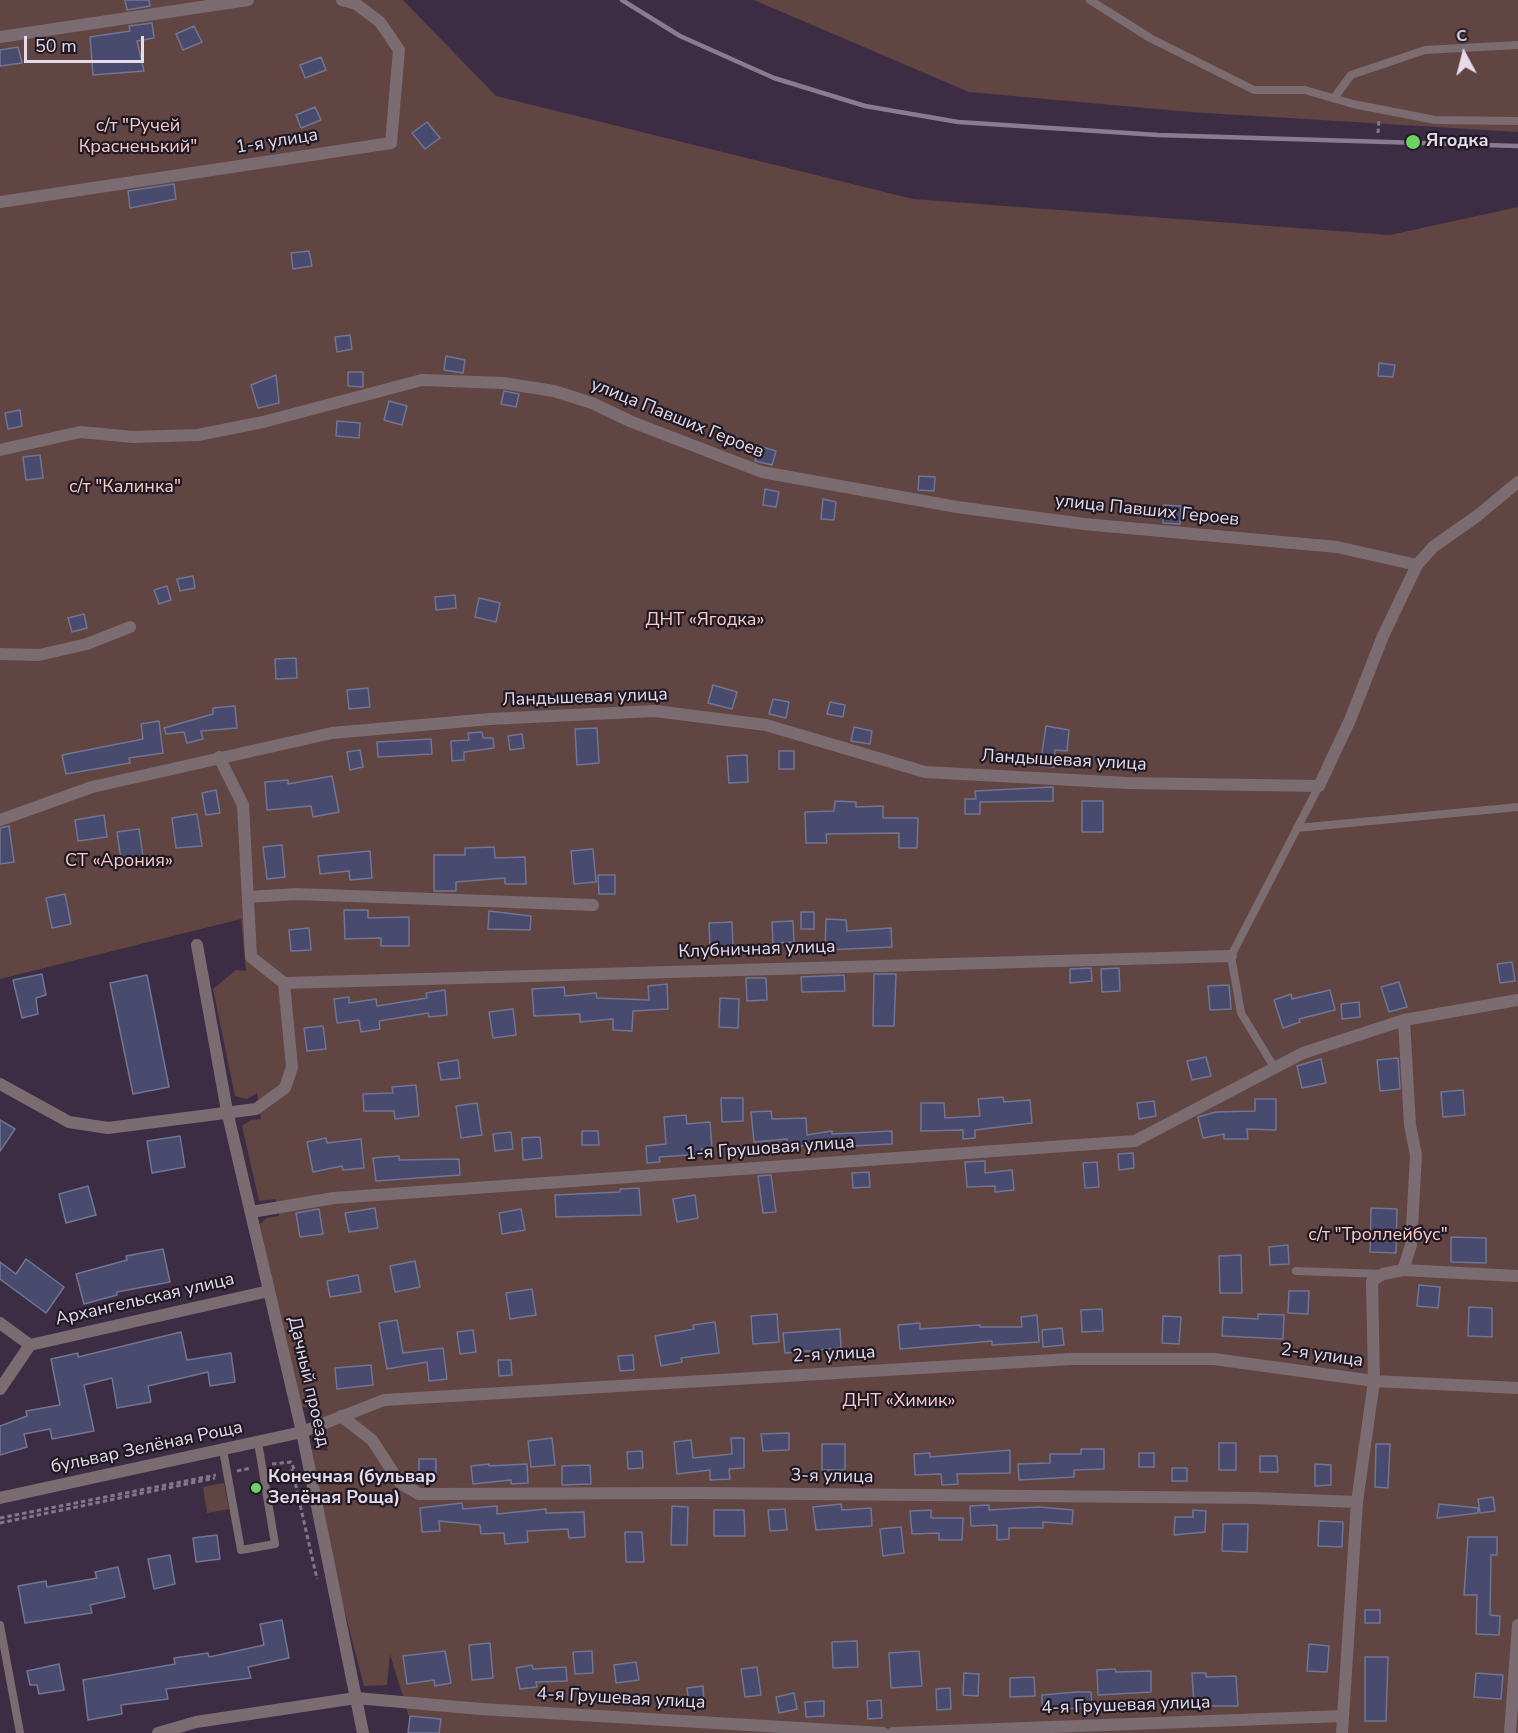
<!DOCTYPE html>
<html>
<head>
<meta charset="utf-8">
<style>
	body { margin:0 }
	#map { position:relative; width:1518px; height:1733px; overflow:hidden; background:#3d2d44; font-family:"Nunito Sans",sans-serif }
	canvas { display:block }
	.north { position:absolute; left:1434px; top:24px; width:60px; height:60px; -webkit-text-stroke:4px #201923; paint-order:stroke; rotate:353deg; font-size:16px; font-weight:700; line-height:24px; text-align:center; color:#e5dbea }
	.north::after { content:''; display:block; margin:auto; width:21px; height:27px; background:#e5dbea; clip-path:polygon(50% 0,100% 100%,50% 72%,0 100%) }
	.scale { position:absolute; left:24px; top:36px; width:120px; height:27px; box-sizing:border-box; border:3px solid #e5dbea; border-top:0; padding-left:8px; font-size:18px; line-height:21px; white-space:nowrap; color:#e5dbea; -webkit-text-stroke:4px #201923; paint-order:stroke }
</style>
</head>
<body>
<div id="map">
<canvas width="1518" height="1733"></canvas>
<div class="north">С</div>
<div class="scale">50 m</div>
</div>
<script>
const context = document.querySelector('canvas').getContext('2d');
context.lineJoin = 'round';
function paint(path, color) {
  context.fillStyle = color;
  context.fill(path, 'evenodd');
}
function shape(rows) {
  const path = new Path2D();
  for (const r of rows) {
    path.moveTo(r[0], r[1]);
    for (let i = 2; i < r.length; i += 2) path.lineTo(r[i], r[i + 1]);
  }
  return path;
}
function stroke(path, color, width, dash) {
  context.strokeStyle = color;
  context.lineWidth = width;
  context.lineCap = dash ? 'butt' : 'round';
  context.setLineDash(dash || []);
  context.stroke(path);
}
function write(font, color, halo, rows, align = 'center') {
  context.font = font + ' "Nunito Sans",sans-serif';
  context.lineWidth = 4.5;
  context.setLineDash([]);
  context.textBaseline = 'middle';
  context.strokeStyle = halo;
  context.fillStyle = color;
  for (const [text, x, y, turn = 0] of rows) {
    context.save();
    context.translate(x, y);
    context.rotate((+turn || 0) * Math.PI / 180);
    context.textAlign = isNaN(turn) ? turn : align;
    if (halo) context.strokeText(text, 0, 0);
    context.fillText(text, 0, 0);
    context.restore();
  }
}
paint(shape([
	[0,0,403,0,496,96,913,199,1390,235,1518,207,1518,1733,414,1733,390,1654,387,1685,364,1686,305,1457,309,1449,328,1451,316,1409,298,1406,260,1224,267,1218,279,1216,276,1199,259,1201,242,1126,251,1120,261,1119,257,1093,247,1099,235,1096,213,989,236,970,246,971,241,919,0,979],
	[754,0,1518,0,1518,132,1190,112,969,92],
	[224,1483,229,1509,207,1513,203,1487]
]), '#604543');
const building = shape([
	[125,0,149,0,150,6,127,10,125,0],
	[152,23,154,38,137,41,144,71,93,75,90,37,130,31,129,26,152,23],
	[194,26,202,42,183,50,176,34,194,26],
	[18,47,22,63,0,66,0,50,18,47],
	[321,57,326,70,305,78,300,65,321,57],
	[315,107,321,120,301,128,296,115,315,107],
	[427,122,440,138,425,149,412,133,427,122],
	[174,184,176,199,130,208,128,191,174,184],
	[309,251,312,266,293,269,291,253,309,251],
	[350,335,352,349,337,352,335,337,350,335],
	[446,356,465,360,463,373,444,370,446,356],
	[1379,363,1395,365,1393,377,1378,376,1379,363],
	[348,372,363,372,363,387,348,386,348,372],
	[276,375,279,403,258,408,251,385,276,375],
	[504,391,519,394,516,407,501,404,504,391],
	[389,401,407,406,402,425,384,420,389,401],
	[20,410,22,426,8,429,5,413,20,410],
	[337,421,360,423,359,438,336,436,337,421],
	[759,446,776,451,772,465,755,461,759,446],
	[40,455,43,478,26,480,23,457,40,455],
	[919,476,935,477,934,491,918,490,919,476],
	[765,489,779,492,776,507,763,505,765,489],
	[823,499,836,502,834,520,821,519,823,499],
	[1164,505,1181,506,1180,524,1163,523,1164,505],
	[193,576,195,588,180,591,177,579,193,576],
	[167,586,171,600,159,604,154,590,167,586],
	[455,595,456,608,436,610,435,597,455,595],
	[479,598,500,603,496,622,475,617,479,598],
	[84,614,87,628,72,632,68,618,84,614],
	[296,658,297,678,276,679,275,659,296,658],
	[713,685,737,692,732,709,708,703,713,685],
	[368,688,370,707,349,709,347,690,368,688],
	[773,699,789,702,786,718,769,714,773,699],
	[830,702,845,705,843,717,827,714,830,702],
	[235,706,237,728,201,731,203,739,187,743,184,732,166,734,164,728,213,714,213,708,235,706],
	[159,721,163,753,129,758,130,763,66,774,62,755,143,739,141,724,159,721],
	[1046,726,1069,730,1067,751,1055,750,1054,767,1040,766,1046,726],
	[854,727,872,731,870,744,851,741,854,727],
	[597,728,599,763,577,765,575,729,597,728],
	[482,732,483,738,493,738,494,748,464,752,464,760,452,761,451,741,469,740,468,733,482,732],
	[522,734,524,748,510,750,508,736,522,734],
	[431,739,432,754,378,757,377,742,431,739],
	[360,750,363,767,350,770,347,752,360,750],
	[779,751,794,751,794,769,779,769,779,751],
	[747,755,748,782,729,783,727,756,747,755],
	[332,776,339,812,313,817,311,806,267,810,265,782,288,780,288,784,332,776],
	[1053,787,1053,801,980,802,980,814,965,814,965,799,976,799,975,791,1053,787],
	[216,790,220,813,206,815,202,793,216,790],
	[835,801,856,802,856,807,883,806,883,818,918,818,917,848,899,848,899,833,826,834,827,843,806,843,805,812,834,811,835,801],
	[1082,801,1103,801,1103,832,1082,832,1082,801],
	[197,814,202,846,176,848,172,818,197,814],
	[104,815,107,837,78,841,75,820,104,815],
	[9,826,14,862,0,864,0,828,9,826],
	[139,829,144,863,122,867,117,832,139,829],
	[282,845,285,877,267,879,263,847,282,845],
	[494,847,495,858,525,857,526,884,505,884,505,878,456,882,456,891,434,891,434,855,465,855,465,848,494,847],
	[593,849,596,882,574,884,571,851,593,849],
	[370,851,372,878,350,880,349,871,320,874,318,856,370,851],
	[598,875,615,875,615,894,599,894,598,875],
	[65,894,71,924,52,928,46,898,65,894],
	[344,910,368,910,368,918,409,917,409,946,381,946,381,938,345,939,344,910],
	[489,911,531,916,530,930,488,929,489,911],
	[801,912,814,912,814,929,801,929,801,912],
	[826,919,846,920,847,931,891,928,892,947,825,950,826,919],
	[793,921,794,942,773,943,772,922,793,921],
	[732,922,733,947,710,948,709,923,732,922],
	[309,928,311,950,291,951,289,930,309,928],
	[1512,962,1515,981,1500,983,1497,964,1512,962],
	[1091,968,1092,981,1070,983,1070,969,1091,968],
	[1119,968,1120,991,1102,992,1101,969,1119,968],
	[42,974,46,995,36,998,38,1014,22,1018,13,980,42,974],
	[874,974,896,974,894,1026,873,1026,874,974],
	[147,975,169,1087,133,1094,110,983,147,975],
	[844,975,845,991,802,992,801,977,844,975],
	[746,978,766,978,767,1000,747,1001,746,978],
	[1399,982,1407,1007,1389,1012,1381,987,1399,982],
	[667,984,668,1009,633,1011,632,1031,613,1030,613,1019,580,1022,580,1014,534,1016,532,989,564,987,565,996,596,993,597,998,649,1000,648,986,667,984],
	[1229,985,1231,1009,1210,1010,1208,986,1229,985],
	[445,990,447,1015,429,1017,428,1013,379,1021,380,1029,361,1032,359,1020,337,1023,334,999,349,997,349,1003,376,999,377,1006,427,998,426,993,445,990],
	[1330,990,1335,1010,1299,1019,1300,1022,1283,1028,1274,1000,1291,994,1292,999,1330,990],
	[720,998,739,999,738,1028,719,1027,720,998],
	[1359,1002,1360,1017,1342,1019,1341,1004,1359,1002],
	[513,1009,516,1035,493,1038,489,1012,513,1009],
	[323,1026,326,1049,307,1051,304,1028,323,1026],
	[1206,1057,1211,1076,1192,1080,1187,1061,1206,1057],
	[1398,1058,1400,1089,1380,1091,1377,1060,1398,1058],
	[1321,1059,1326,1083,1302,1088,1297,1066,1321,1059],
	[458,1060,460,1078,441,1080,438,1063,458,1060],
	[416,1085,419,1116,395,1119,394,1111,364,1111,363,1094,393,1093,392,1087,416,1085],
	[1463,1090,1465,1115,1443,1117,1441,1092,1463,1090],
	[1003,1097,1004,1102,1030,1100,1032,1123,975,1130,975,1138,963,1139,963,1130,921,1131,921,1103,944,1103,945,1118,980,1116,978,1099,1003,1097],
	[721,1098,743,1098,743,1121,722,1122,721,1098],
	[1255,1099,1276,1099,1276,1130,1247,1129,1248,1139,1224,1139,1224,1134,1203,1138,1198,1117,1216,1112,1255,1111,1255,1099],
	[1154,1101,1156,1116,1139,1119,1137,1103,1154,1101],
	[477,1103,482,1135,461,1138,456,1106,477,1103],
	[771,1111,772,1119,806,1118,807,1135,832,1131,832,1134,892,1131,892,1144,851,1146,848,1143,818,1148,817,1145,787,1147,787,1139,754,1142,751,1112,771,1111],
	[686,1115,687,1124,710,1122,712,1149,701,1149,702,1154,659,1157,660,1162,647,1163,646,1146,666,1144,664,1117,686,1115],
	[0,1120,15,1129,0,1151,0,1120],
	[582,1131,598,1131,599,1145,582,1145,582,1131],
	[511,1132,513,1149,495,1151,493,1134,511,1132],
	[180,1136,185,1167,152,1173,147,1141,180,1136],
	[540,1137,542,1158,523,1160,522,1138,540,1137],
	[326,1138,327,1143,361,1139,364,1168,343,1170,342,1166,313,1172,307,1142,326,1138],
	[1133,1153,1134,1168,1119,1170,1118,1154,1133,1153],
	[399,1156,399,1160,459,1159,460,1175,376,1181,373,1158,399,1156],
	[985,1161,985,1173,1012,1170,1014,1190,995,1192,995,1186,967,1187,965,1162,985,1161],
	[1097,1162,1099,1187,1085,1188,1083,1163,1097,1162],
	[869,1172,870,1187,853,1188,852,1173,869,1172],
	[771,1175,776,1212,763,1213,758,1176,771,1175],
	[88,1186,96,1215,66,1223,59,1194,88,1186],
	[639,1188,641,1215,556,1217,555,1195,620,1192,620,1189,639,1188],
	[695,1195,698,1218,677,1222,673,1199,695,1195],
	[375,1208,378,1228,349,1232,345,1213,375,1208],
	[1371,1208,1397,1209,1396,1253,1370,1252,1371,1208],
	[319,1209,323,1234,300,1237,296,1213,319,1209],
	[521,1209,525,1230,502,1234,499,1213,521,1209],
	[1451,1237,1486,1238,1486,1263,1451,1262,1451,1237],
	[1288,1245,1289,1264,1270,1265,1269,1247,1288,1245],
	[163,1249,170,1282,117,1292,117,1295,84,1304,76,1274,127,1260,126,1256,163,1249],
	[1241,1255,1242,1293,1220,1293,1219,1256,1241,1255],
	[26,1259,64,1287,46,1313,0,1279,0,1262,16,1274,26,1259],
	[415,1261,420,1287,395,1292,390,1266,415,1261],
	[358,1275,361,1292,330,1297,327,1281,358,1275],
	[1419,1285,1440,1287,1438,1308,1417,1306,1419,1285],
	[532,1289,536,1315,510,1319,506,1293,532,1289],
	[1289,1291,1309,1291,1308,1314,1288,1313,1289,1291],
	[1469,1307,1492,1308,1492,1337,1468,1336,1469,1307],
	[1102,1309,1103,1331,1082,1332,1081,1310,1102,1309],
	[777,1314,779,1342,753,1344,751,1316,777,1314],
	[1258,1314,1284,1315,1283,1339,1222,1336,1223,1317,1258,1319,1258,1314],
	[1037,1315,1039,1342,992,1345,992,1341,900,1349,898,1325,920,1323,920,1329,980,1325,980,1327,1022,1327,1021,1317,1037,1315],
	[1163,1316,1181,1317,1179,1344,1162,1343,1163,1316],
	[397,1320,403,1353,443,1348,447,1379,429,1381,427,1362,387,1369,379,1323,397,1320],
	[715,1322,719,1353,681,1358,682,1362,661,1366,655,1336,694,1329,693,1325,715,1322],
	[1062,1328,1064,1345,1043,1347,1042,1330,1062,1328],
	[840,1329,841,1348,785,1353,783,1333,840,1329],
	[473,1330,476,1352,460,1354,457,1332,473,1330],
	[181,1332,187,1360,231,1353,235,1382,210,1386,208,1372,148,1386,151,1402,117,1408,112,1378,84,1385,94,1431,52,1439,50,1429,24,1434,27,1447,0,1455,0,1426,27,1416,26,1411,60,1405,51,1359,78,1353,78,1357,181,1332],
	[633,1355,634,1370,620,1371,618,1356,633,1355],
	[498,1360,511,1360,512,1375,499,1376,498,1360],
	[371,1365,373,1385,337,1389,335,1368,371,1365],
	[789,1433,789,1450,763,1451,761,1434,789,1433],
	[552,1438,555,1465,531,1467,528,1441,552,1438],
	[731,1438,744,1438,744,1468,729,1469,730,1479,710,1480,710,1470,677,1474,674,1442,691,1440,693,1458,732,1454,731,1438],
	[1219,1443,1236,1443,1236,1470,1219,1470,1219,1443],
	[822,1444,845,1444,845,1470,822,1470,822,1444],
	[1376,1444,1390,1444,1388,1488,1375,1487,1376,1444],
	[1081,1449,1104,1449,1104,1469,1074,1470,1074,1477,1019,1480,1018,1464,1050,1463,1050,1454,1081,1454,1081,1449],
	[1010,1450,1010,1473,957,1474,958,1484,942,1485,941,1474,915,1475,914,1454,930,1453,930,1457,1010,1450],
	[642,1451,643,1468,628,1469,627,1452,642,1451],
	[1139,1453,1154,1453,1154,1467,1139,1467,1139,1453],
	[1260,1456,1277,1456,1278,1472,1260,1472,1260,1456],
	[419,1459,436,1459,436,1478,419,1478,419,1459],
	[489,1464,489,1466,527,1464,528,1483,511,1484,511,1480,473,1484,471,1466,489,1464],
	[1315,1464,1331,1465,1331,1485,1315,1486,1315,1464],
	[590,1465,591,1484,562,1485,562,1466,590,1465],
	[1172,1468,1187,1468,1187,1481,1172,1481,1172,1468],
	[1493,1497,1495,1511,1480,1513,1478,1499,1493,1497],
	[462,1503,463,1509,497,1506,497,1514,546,1509,546,1513,584,1512,585,1537,569,1538,568,1529,527,1531,528,1542,505,1544,504,1533,481,1534,480,1525,439,1521,440,1531,422,1532,420,1508,462,1503],
	[841,1504,842,1510,871,1508,872,1526,816,1530,813,1507,841,1504],
	[1439,1504,1478,1508,1478,1513,1437,1518,1439,1504],
	[989,1505,989,1510,1039,1507,1073,1510,1072,1524,1043,1522,1043,1528,1009,1528,1009,1539,997,1540,997,1525,971,1526,970,1506,989,1505],
	[672,1506,688,1507,687,1545,671,1545,672,1506],
	[785,1509,787,1530,770,1531,768,1510,785,1509],
	[714,1510,744,1510,745,1536,714,1536,714,1510],
	[931,1510,931,1518,963,1518,962,1540,939,1540,939,1533,912,1534,910,1511,931,1510],
	[1193,1510,1206,1511,1205,1532,1174,1535,1175,1517,1193,1517,1193,1510],
	[1319,1521,1343,1522,1342,1547,1318,1546,1319,1521],
	[1223,1524,1248,1524,1247,1552,1222,1551,1223,1524],
	[901,1527,904,1553,883,1556,880,1529,901,1527],
	[625,1532,642,1532,644,1562,626,1562,625,1532],
	[217,1535,220,1559,196,1562,193,1538,217,1535],
	[1468,1537,1497,1537,1497,1555,1491,1555,1490,1615,1500,1616,1499,1635,1476,1634,1477,1595,1464,1595,1468,1537],
	[170,1555,175,1584,154,1589,148,1559,170,1555],
	[118,1567,125,1597,90,1605,92,1613,25,1623,18,1586,46,1581,47,1587,97,1578,95,1572,118,1567],
	[1365,1610,1380,1610,1380,1623,1365,1623,1365,1610],
	[282,1620,289,1658,248,1667,251,1678,166,1689,168,1699,121,1705,122,1714,88,1720,83,1680,175,1664,174,1658,208,1653,209,1657,264,1645,260,1624,282,1620],
	[857,1641,858,1667,833,1668,832,1642,857,1641],
	[490,1643,493,1678,472,1680,469,1645,490,1643],
	[1309,1644,1329,1646,1327,1672,1307,1671,1309,1644],
	[445,1651,451,1683,435,1686,434,1680,407,1684,403,1656,445,1651],
	[592,1651,593,1673,575,1674,573,1652,592,1651],
	[919,1651,922,1686,891,1688,889,1653,919,1651],
	[1365,1657,1388,1657,1386,1721,1365,1721,1365,1657],
	[636,1662,639,1680,616,1683,614,1665,636,1662],
	[59,1664,64,1690,39,1694,37,1685,30,1685,27,1671,59,1664],
	[532,1665,533,1669,566,1667,567,1681,536,1682,537,1687,520,1689,516,1668,532,1665],
	[757,1667,761,1695,745,1697,741,1669,757,1667],
	[1115,1669,1116,1672,1151,1671,1151,1692,1098,1695,1097,1670,1115,1669],
	[964,1673,979,1674,978,1696,963,1695,964,1673],
	[1192,1673,1206,1673,1206,1677,1236,1676,1238,1706,1194,1706,1192,1673],
	[1476,1673,1503,1675,1501,1699,1474,1697,1476,1673],
	[1034,1677,1035,1696,1010,1697,1010,1678,1034,1677],
	[703,1686,704,1704,689,1705,687,1688,703,1686],
	[950,1688,951,1709,937,1710,936,1689,950,1688],
	[1077,1692,1091,1692,1092,1708,1042,1709,1042,1695,1077,1692],
	[794,1693,797,1709,779,1713,776,1697,794,1693],
	[881,1700,882,1718,868,1719,867,1701,881,1700],
	[824,1701,824,1716,806,1717,805,1702,824,1701],
	[410,1716,441,1719,439,1733,408,1733,410,1716]
]);
paint(building, '#484b6e');
stroke(building, '#727592', 1.5);
stroke(shape([
	[1378,133,1379,120],
	[272,1464,291,1462,294,1469],
	[292,1469,317,1579],
	[237,1471,251,1468],
	[0,1518,216,1475],
	[0,1523,215,1478]
]), '#84768a', 3, [4.5, 3]);
stroke(shape([
	[1090,0,1150,38,1254,90,1305,90,1353,104,1435,120,1518,121],
	[1334,98,1351,75,1425,50,1518,45],
	[1297,828,1518,807],
	[1274,1067,1241,1013,1231,956,1319,786],
	[1296,1271,1383,1274],
	[223,1450,241,1550,275,1544,258,1442],
	[0,1625,20,1733]
]), '#7b6c72', 8);
stroke(shape([
	[0,37,248,0],
	[0,202,391,143,399,50,380,22,356,4,342,0],
	[0,450,80,432,133,437,198,435,263,422,422,380,503,383,554,391,592,403,632,422,762,472,957,507,1084,524,1337,547,1417,565],
	[0,654,39,655,87,644,130,627],
	[219,757,243,805,251,957,284,983],
	[0,820,92,787,332,733,490,719,655,711,766,725,925,772,1128,783,1319,786,1350,720,1383,636,1417,565,1433,547,1477,516,1518,482],
	[248,897,297,894,593,905],
	[197,945,227,1111,302,1432,363,1733],
	[284,983,1231,956],
	[0,1084,69,1122,108,1128,256,1109,285,1088,292,1067,284,983],
	[251,1212,334,1198,1135,1141,1303,1053,1404,1020,1518,1000],
	[1403,1270,1411,1245,1416,1155,1410,1125,1404,1020],
	[0,1323,30,1345,269,1291],
	[0,1389,30,1345],
	[341,1416,372,1440,400,1483,419,1494,699,1493,1254,1498,1357,1502],
	[0,1498,302,1432,384,1400,1071,1359,1214,1359,1374,1381,1518,1388],
	[158,1733,196,1722,356,1698,481,1709,883,1733],
	[893,1733,1343,1716],
	[1342,1733,1357,1502,1374,1381,1372,1281,1383,1274,1403,1270,1518,1276],
	[1510,1733,1518,1625]
]), '#7b6c72', 12);
stroke(shape([
	[622,0,680,36,774,78,865,106,958,122,1158,135,1518,146]
]), '#897c8f', 4.5);
for (const [x, y, r, color] of [
	[1413,142,8,"#6bd363"],
	[256,1488,6,"#6bd363"]
]) {
  const dot = new Path2D();
  dot.arc(x, y, r, 0, 2 * Math.PI);
  context.fillStyle = color;
  context.fill(dot);
  stroke(dot, '#201923', 2);
}
write('18px', '#faccc8', '#201923', [
	["с/т \"Ручей",138,127],
	["Красненький\"",138,148],
	["с/т \"Калинка\"",125,488],
	["ДНТ «Ягодка»",705,621],
	["СТ «Арония»",119,862],
	["с/т \"Троллейбус\"",1378,1236],
	["ДНТ «Химик»",899,1402]
]);
write('18px', '#e5dbea', '#201923', [
	["1-я улица",277,142,-9],
	["улица Павших Героев",677,419,22],
	["улица Павших Героев",1147,511,6],
	["Ландышевая улица",585,698,-2],
	["Ландышевая улица",1064,761,3],
	["Клубничная улица",757,950,-2],
	["1-я Грушовая улица",770,1149,-4],
	["Архангельская улица",145,1300,-13],
	["2-я улица",834,1355,-3],
	["2-я улица",1322,1356,8],
	["Дачный проезд",308,1382,77],
	["бульвар Зелёная Роща",147,1448,-12],
	["3-я улица",832,1477,1],
	["4-я Грушевая улица",621,1699,3],
	["4-я Грушевая улица",1126,1706,-2]
]);
write('bold 18px', '#e5dbea', '#201923', [
	["Ягодка",1426,142],
	["Конечная (бульвар",268,1478],
	["Зелёная Роща)",268,1499]
], 'left');
</script>
</body>
</html>
